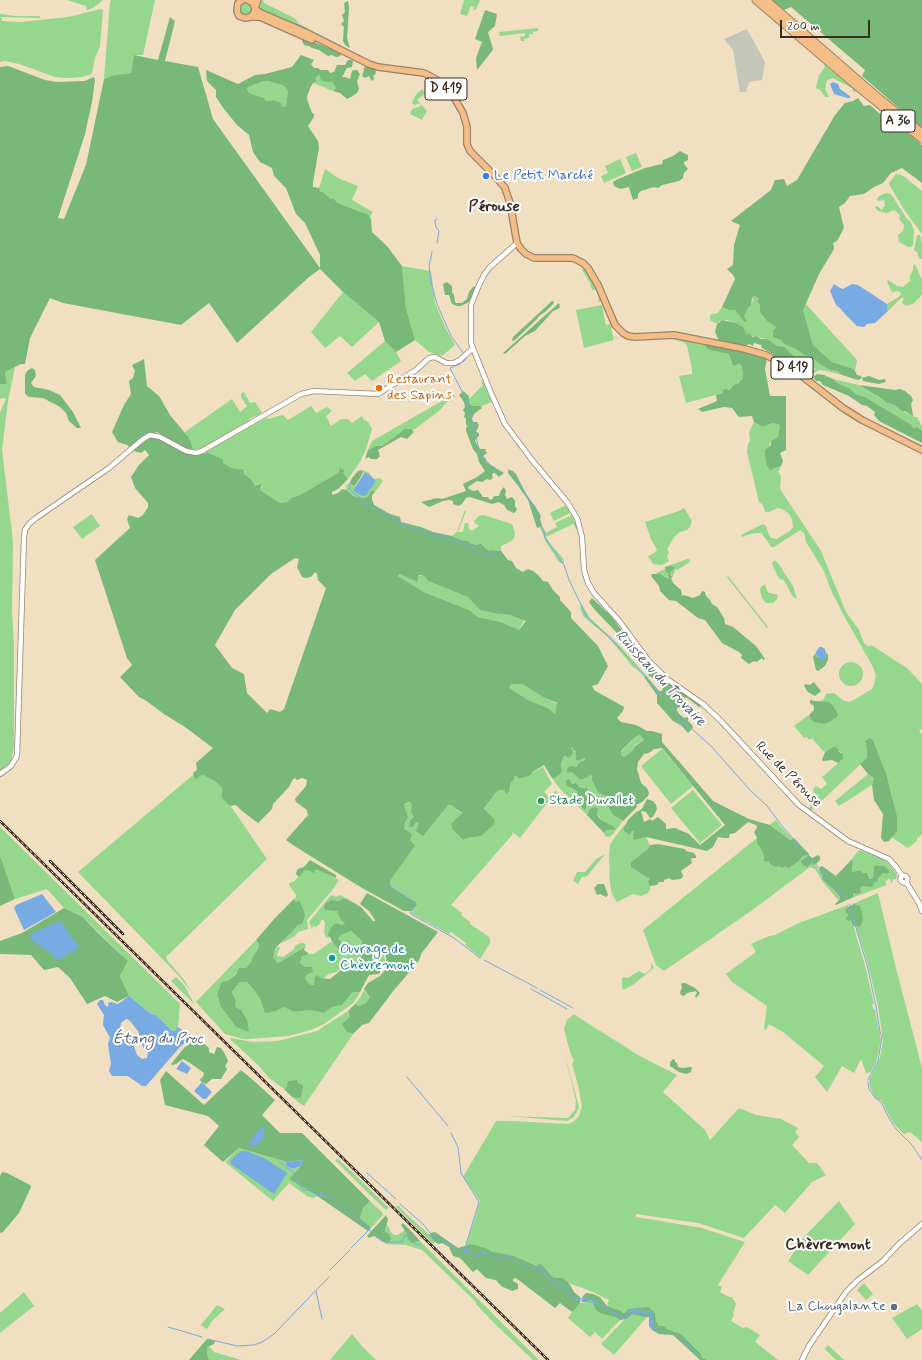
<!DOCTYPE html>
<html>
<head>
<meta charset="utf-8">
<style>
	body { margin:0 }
	#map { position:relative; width:922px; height:1360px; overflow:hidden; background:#f0dfc0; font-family:Mynerve,sans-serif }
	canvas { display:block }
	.scale { position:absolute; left:780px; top:20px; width:90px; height:18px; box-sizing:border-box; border:2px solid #3b2a1e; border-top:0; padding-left:5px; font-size:12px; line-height:14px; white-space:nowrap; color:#3b2a1e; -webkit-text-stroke:3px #fff; paint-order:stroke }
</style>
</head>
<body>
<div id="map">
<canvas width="922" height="1360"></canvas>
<div class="scale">200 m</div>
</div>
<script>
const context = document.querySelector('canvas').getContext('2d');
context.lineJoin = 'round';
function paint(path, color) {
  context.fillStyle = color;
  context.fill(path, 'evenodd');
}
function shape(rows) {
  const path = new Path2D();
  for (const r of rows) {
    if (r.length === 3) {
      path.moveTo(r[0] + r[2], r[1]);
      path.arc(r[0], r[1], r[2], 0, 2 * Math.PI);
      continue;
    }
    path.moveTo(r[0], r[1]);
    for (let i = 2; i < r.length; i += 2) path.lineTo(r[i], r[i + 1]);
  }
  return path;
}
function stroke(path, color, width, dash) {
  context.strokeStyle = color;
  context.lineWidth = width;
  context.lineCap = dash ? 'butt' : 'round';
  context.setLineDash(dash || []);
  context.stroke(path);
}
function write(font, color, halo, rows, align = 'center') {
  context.font = font + ' Mynerve,sans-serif';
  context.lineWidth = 4;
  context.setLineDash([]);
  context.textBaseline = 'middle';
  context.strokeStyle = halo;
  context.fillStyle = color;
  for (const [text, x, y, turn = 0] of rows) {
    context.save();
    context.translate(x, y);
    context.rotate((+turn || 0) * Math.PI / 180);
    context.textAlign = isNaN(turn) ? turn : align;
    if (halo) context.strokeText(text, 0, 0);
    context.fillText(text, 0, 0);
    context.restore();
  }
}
paint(shape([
	[747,29,765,62,762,80,749,82,746,92,740,92,733,50,724,39]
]), '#c3c6b9');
paint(shape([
	[67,0,103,0,93,8,87,10,86,6],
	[111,0,155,0,143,55,134,55,131,73,114,75,104,79,110,2],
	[260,0,263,0,264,3,296,19,298,23,345,48,350,51,350,53,288,23,288,21,276,15,274,16,260,10,258,4],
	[464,0,480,0,476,10,473,10,474,7,471,6,467,16,460,14],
	[246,9,6],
	[101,9,103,10,100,46,95,58,92,73,89,75,82,77,67,78,55,77,19,64,5,61,0,62,0,14,16,16,39,16,41,18,1,17,2,21,20,22,68,17],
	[538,28,538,31,533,32,533,34,529,34,529,38,524,39,524,41,521,41,520,37,525,36,525,33,500,36,499,32],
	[825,63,828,68,858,91,854,92,852,88,833,78,827,80,825,89,829,97,825,97,820,90,816,88,819,75,825,67,824,64],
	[318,74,327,82,332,82,335,86,336,88,333,91,313,83,315,83],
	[264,81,268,81,284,86,288,91,286,106,282,107,273,100,266,101,264,98,249,93,247,89,248,87],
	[422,89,426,93,417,100,427,111,422,120,410,114,412,109,421,106,419,103,415,105,412,103,415,96],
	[636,153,642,167,632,171,626,157],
	[620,159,626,173,604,183,601,176,608,173,605,166],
	[325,169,338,178,358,186,352,200,373,212,370,217,360,211,338,203,333,198,331,199,323,192,320,192,319,188],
	[896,174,901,175,906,178,922,191,922,234,905,211,890,186,889,183],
	[886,193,891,194,907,219,910,221,914,230,913,245,911,247,908,247,899,242,898,235,903,231,904,225,899,219,900,215,894,210,887,213,878,211,875,207,877,206,882,210,885,205,884,200,878,201,877,199,879,196],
	[917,235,920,235,922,243,922,259,920,259,918,256,918,253,914,250],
	[915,264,922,280,922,295,913,304,906,306,902,303,904,298,901,298,888,311,887,304,900,296,901,293,898,291,892,292,887,282,888,280,897,286,903,287,910,281,910,276,913,270,913,266],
	[402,266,431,271,435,303,446,329,455,345,442,356,429,352,415,340,406,308],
	[584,268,590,274,602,300,600,302,597,302,599,301,598,295,596,290,592,290,590,283,582,270],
	[343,292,379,322,352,347,340,336,325,348,311,332],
	[755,296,759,299,760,305,768,322,776,327,775,329,784,344,796,349,804,355,811,357,821,365,831,370,837,371,842,375,827,371,819,370,815,372,815,369,801,359,797,359,788,351,777,346,767,339,746,335,745,334,745,330,736,323,727,320,719,321,717,324,710,320,710,315,718,313,722,307,729,310,735,310,744,322,746,322,744,317,748,308,753,301,752,297],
	[805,303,857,360,855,371,851,368,832,362,813,345,803,310],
	[602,305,606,325,610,324,614,340,584,348,576,310],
	[678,339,688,342,706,345,706,348,729,354,733,366,740,364,741,365,743,372,743,380,723,393,686,403,679,376,692,374,692,369,687,345,683,342,675,340],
	[385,341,396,352,401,361,372,381,365,374,355,381,347,373],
	[15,367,8,401,2,450,13,541,12,612,14,645,14,746,11,762,0,771,0,413,6,399,3,398,0,399,0,384,7,384,5,372],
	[833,379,859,385,874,395,877,395,887,403,895,405,908,414,911,415,913,415,914,417,917,417,922,426,922,431,917,427,913,428,912,425,865,397,856,394,849,388,837,383],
	[483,381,492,402,481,406,473,406,469,403,469,399,483,385,481,383],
	[244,392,250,403,255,402,262,413,249,419,250,421,201,449,193,450,185,432,232,399,240,412,245,408,247,406,241,397,241,393],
	[454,394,455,396,448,401,439,411,415,429,400,433,382,446,376,446,368,450,372,441],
	[311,406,316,413,327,407,332,411,326,416,331,426,341,419,348,419,352,423,362,416,363,419,368,422,372,429,366,449,360,462,348,479,343,473,345,471,339,469,338,473,331,477,300,495,291,498,287,502,280,503,259,490,263,486,255,486,251,479,244,474,245,471,232,468,223,463,221,458,204,452,266,418,268,419,283,415,288,420],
	[754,422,763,427,773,423,780,425,778,437,771,441,765,456,766,464,774,469,781,466,778,472,781,476,780,489,821,551,846,612,859,630,864,643,868,647,871,645,907,668,922,684,922,731,921,729,919,730,922,735,922,835,917,838,917,841,908,848,891,837,897,831,894,804,887,776,873,740,870,738,867,747,867,758,811,811,808,809,819,796,813,792,814,791,813,789,816,786,821,789,827,784,822,777,843,759,843,754,833,747,825,752,823,751,812,738,809,740,807,737,804,738,794,726,810,714,810,718,813,722,824,724,824,701,819,702,824,699,826,694,834,693,844,701,849,702,854,700,872,689,874,685,876,676,873,667,844,616,830,588,824,571,806,542,804,533,800,530,774,547,771,547,766,539,761,533,754,533,742,537,741,535,763,524,766,526,769,535,771,538,777,539,790,531,793,527,792,519,789,514,784,510,778,508,769,512,765,512,763,505,759,502,747,452,748,444,750,441,749,432],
	[362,470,368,472,374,479,380,478,383,481,375,492,372,490,367,497,362,498,353,496,347,490,346,486,350,482,355,486,354,489,366,494,369,490,372,478,364,472,363,473],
	[565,505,571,511,570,513,554,521,550,513,564,506],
	[684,508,692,521,690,527,687,530,680,532,675,536,667,549,669,552,667,557,669,560,666,563,661,565,653,564,648,556,653,554,657,550,651,539,645,522,679,511],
	[465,510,466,511,458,532,463,532,465,523,468,523,469,529,472,531,479,526,477,524,475,524,474,521,479,516,483,515,512,524,515,533,514,538,512,541,501,546,501,551,493,550,488,552,482,543,477,545,469,543,467,541,461,540,452,536,457,532],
	[92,514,100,526,82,539,73,527],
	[572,515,578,530,577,530,573,524,546,537,552,546,563,558,564,562,563,564,559,562,546,542,540,527,542,525,546,533,557,527,555,523],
	[687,559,689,559,690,562,677,570,675,569,675,571,673,576,669,574,668,576,669,579,665,577,662,574,657,574,656,573,665,569,670,573,674,569,670,567,665,567],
	[774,560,778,563,793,586,797,599,793,597,784,580,780,579,777,575,772,564],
	[400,574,417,581,419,576,425,576,428,581,469,597,480,610,498,614,510,615,524,620,519,630,501,622,478,617,469,610,424,592,398,576],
	[728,576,768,627,767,628,727,577],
	[765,584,767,591,769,593,778,595,777,599,773,603,766,603,762,598,760,590,761,587],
	[582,605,590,618,617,643,646,676,644,677,640,672,633,667,608,637,584,617,581,611,580,606],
	[851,674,12],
	[511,684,522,684,543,697,557,704,555,714,548,708,528,700,508,688],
	[359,720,362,724,370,727,370,725,378,722,379,726,369,733,358,728,356,725,355,721],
	[640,735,644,740,635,745,632,751,624,757,621,755,621,752,635,737],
	[572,747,578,750,576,756,581,758,585,758,585,760,580,762,578,765,567,773,572,771,580,780,589,777,590,773,606,796,609,808,613,815,623,821,612,835,609,837,605,836,604,833,606,830,613,827,603,823,599,816,589,812,587,815,560,789,552,778,555,778,561,768,564,756],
	[569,780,571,783,579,787,585,787,588,803,586,805,581,803,578,792,570,788],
	[662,749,693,786,671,804,641,766],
	[543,767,552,784,544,792,550,798,555,791,558,792,547,803,520,838,511,831,513,834,451,905,462,913,461,915,470,922,470,924,489,937,490,940,490,943,481,958,465,945,466,943,451,932,449,934,411,913,417,905,411,899,391,887,390,881,415,846,410,840,404,829,406,812,404,804,412,802,416,822,419,824,423,835,447,805,451,805,462,814,453,830,463,840,467,838,481,836,484,810,495,792,499,790,504,790,506,794,509,792,513,777,516,776,519,779,531,775,532,772],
	[868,774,874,778,872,785,839,806,835,801],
	[193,775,194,777,203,775,208,777,215,781,222,788,230,805,267,859,166,957,167,960,185,981,190,990,179,976,78,872],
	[693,790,722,825,700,843,671,808],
	[776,820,782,828,792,838,790,840,770,825],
	[626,823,624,831,629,835,632,831,634,832,635,840,646,837,650,845,649,848,631,862,631,867,646,877,650,878,650,889,648,893,641,896,633,894,617,902,612,894,610,884,609,855,610,845,615,837],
	[0,827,180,1004,178,1027,175,1031,172,1031,156,1015,151,1014,129,996,120,976,128,961,83,917,64,908,47,889,15,899,0,855],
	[757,838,764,856,770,862,779,866,786,866,799,861,803,856,809,855,804,860,808,866,812,863,816,866,821,873,822,879,834,890,840,897,840,899,838,900,823,882,815,869,810,867,751,911,664,971,656,965,643,930],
	[859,850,881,858,888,863,896,873,897,877,895,880,895,879,892,880,893,882,891,883,890,878,885,882,887,885,854,897,853,894,860,888,879,880,879,877,883,873,887,874,889,873,885,868,880,865,876,865,874,866,873,878,868,879,860,870,852,872,853,863,851,860],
	[605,854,588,875,585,877,582,877,578,884,573,881,577,872,585,872,596,859],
	[316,869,320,870,339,880,334,888,307,920,308,929,298,932,295,936,279,944,293,931,298,925,296,902,294,899,296,898,296,895,289,885,289,883,293,882,305,870],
	[878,893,896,968,922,1068,922,1142,910,1132,904,1134,893,1123,881,1100,878,1100,874,1096,870,1087,869,1080,880,1058,883,1040,878,1006,867,961,856,927,860,927,861,923,861,908,859,905,855,904,850,906,850,905],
	[331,895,336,897,340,895,347,899,342,899,340,901,332,900,335,910,337,911,345,923,342,925,336,923,330,937,328,938,326,937,324,933,325,922,323,920,321,920,320,924,316,927,313,926,312,929,309,922],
	[848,905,848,907,845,911,850,914,864,962,874,1003,872,1005,873,1008,875,1010,881,1040,876,1063,871,1072,866,1073,861,1059,854,1073,842,1066,827,1092,815,1077,824,1066,783,1032,769,1024,766,1030,764,1029,767,1006,732,982,726,974,756,952,751,944,769,936,775,935,799,923],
	[351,931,359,938,362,943,362,956,356,962,352,960,355,970,349,970,346,966,336,972,329,974,314,985,309,984,305,978,308,974,306,967,300,963,302,956,307,954,314,954,332,941,338,949,338,939,341,935],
	[256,940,259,944,258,949,253,956,251,962,246,968,236,973,228,981,221,1007,236,1027,246,1031,235,1007,236,1001,232,992,240,982,247,982,255,991,261,1001,276,1011,284,1007,294,1012,310,1010,324,1013,332,1007,342,1005,353,992,360,992,358,996,353,1003,345,1009,324,1024,311,1030,288,1036,250,1039,243,1039,225,1034,196,1002],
	[300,943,304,943,306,945,305,947,278,963,273,957,273,954,278,946,280,948,278,952,277,956,283,957,293,950,295,946],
	[374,945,383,949,385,961,385,965,382,968,379,965,373,963,371,949],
	[651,963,654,968,634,984,624,990,622,988,622,978,624,977,628,978,639,971,645,974,651,969],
	[176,977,184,985,195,1005,171,981],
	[364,990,370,997,366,1003,359,1006,355,1004,360,998],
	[348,1011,350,1017,347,1032,353,1034,304,1106,298,1102,292,1097,301,1097,287,1087,284,1089,269,1078,259,1066,231,1040,230,1038,253,1042,278,1041,317,1031],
	[573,1015,575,1015,638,1055,677,1075,663,1092,705,1130,710,1140,739,1108,756,1115,781,1119,798,1128,795,1132,799,1137,792,1145,809,1163,817,1163,826,1175,812,1182,785,1213,775,1205,744,1238,698,1223,636,1214,636,1217,702,1228,745,1242,718,1285,722,1287,720,1292,729,1297,732,1297,736,1304,733,1313,734,1315,731,1321,743,1328,747,1327,760,1335,755,1342,778,1360,707,1360,702,1357,701,1354,681,1334,659,1326,655,1321,655,1313,622,1312,619,1310,607,1306,609,1300,593,1292,569,1283,563,1278,554,1278,540,1263,537,1266,514,1256,490,1251,471,1244,466,1246,480,1201,463,1177,496,1121,510,1121,568,1124,573,1122,579,1116,582,1106,578,1085,572,1064,574,1061,570,1052,564,1029,567,1020],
	[564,1052,579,1107,574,1117,567,1121,507,1116,563,1118,568,1118,575,1110,576,1101],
	[239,1148,287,1162,285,1165,292,1169,301,1166,289,1179,318,1196,313,1198,307,1196,289,1183,273,1201,225,1162],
	[338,1159,355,1175,389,1208,386,1210,369,1194,335,1160],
	[370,1201,382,1212,383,1215,371,1228,360,1218,363,1208],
	[839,1201,855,1224,808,1275,788,1261,803,1238],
	[395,1206,399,1206,406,1214,431,1236,430,1237,435,1242,433,1244],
	[388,1225,391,1232,394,1235,398,1235,405,1230,407,1234,407,1237,412,1243,420,1241,539,1360,533,1360,495,1324,477,1305,475,1301,422,1250,406,1245,386,1244,383,1242,388,1243,385,1232],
	[864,1283,873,1294,866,1300,857,1290],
	[24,1292,34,1306,0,1333,0,1313],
	[590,1300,592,1301,595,1306,620,1320,602,1339,595,1332,590,1337,568,1318,574,1309,580,1303,587,1302],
	[917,1304,922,1310,922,1329,907,1339,892,1318],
	[217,1305,225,1309,212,1321,207,1329,201,1325],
	[632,1313,647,1317,614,1355,601,1344,625,1319,627,1319],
	[352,1334,362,1346,376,1360,330,1360],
	[828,1345,843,1359,845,1360,836,1360,825,1349],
	[209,1346,214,1352,241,1360,209,1360,207,1353,207,1347]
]), '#96d78e');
paint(shape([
	[772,0,922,0,922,128,862,76,865,70,791,7,784,10],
	[348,1,349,7,347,38,350,48,345,45,343,41,344,27,341,24,344,21,342,15,345,12,344,3],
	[485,10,497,14,495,26,488,32,493,49,492,51,477,70,476,58,482,42,475,39],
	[170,17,175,21,165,61,198,67,213,119,320,268,320,255,305,223,296,214,286,188,274,176,272,168,260,162,253,152,249,135,237,125,224,109,216,97,216,90,207,81,206,70,238,84,255,75,265,74,292,67,301,55,314,60,311,64,314,68,318,68,320,70,328,70,330,73,334,72,337,65,345,65,348,60,352,60,353,61,352,67,347,68,342,77,345,77,350,79,352,71,354,70,357,70,360,74,357,81,359,89,357,93,351,97,347,99,340,93,333,91,336,88,335,86,332,82,327,82,321,80,319,74,316,78,316,82,313,83,310,88,307,97,308,102,312,113,314,114,314,117,308,126,318,141,319,148,313,182,313,187,319,188,320,192,323,192,331,199,333,198,338,203,369,215,371,219,372,232,387,246,402,266,406,308,415,340,396,352,385,341,379,322,343,292,320,269,309,277,237,343,209,303,181,325,63,303,50,298,30,338,25,364,21,364,5,372,7,384,0,384,0,67,8,66,45,80,57,82,85,81,94,77,95,80,92,102,85,134,58,218,64,219,86,165,104,79,114,75,131,73,134,55,158,60],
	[264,81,268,81,284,86,288,91,286,106,282,107,281,103,273,100,266,101,264,98,249,93,247,89,248,87],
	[304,38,339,52,341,56,336,57,332,55,328,56,319,50,312,48,309,46,307,46,304,45,302,41],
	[365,66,373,68,376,71,375,75,373,75,374,78,373,81,371,80,369,76,365,78,362,76],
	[858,98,864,106,870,105,890,123,904,130,922,145,922,183,902,168,891,173,883,183,874,187,864,194,850,196,845,203,839,207,844,228,837,241,833,243,834,249,819,274,803,310,813,345,832,362,851,368,855,371,857,375,861,376,862,378,858,380,842,375,837,371,831,370,821,365,811,357,804,355,796,349,784,344,781,340,773,337,773,330,775,329,776,327,768,322,760,312,760,305,757,301,759,299,755,296,752,297,751,305,748,308,744,317,746,319,746,322,744,322,735,310,729,310,722,307,735,279,733,275,727,269,733,265,734,245,740,225,731,221,771,190,775,180,784,179,787,186,797,180,835,115,845,103,853,101],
	[680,151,688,155,688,160,684,162,684,164,688,169,684,173,683,178,679,181,662,185,658,188,654,187,641,191,638,194,638,198,633,200,629,187,620,189,614,186,613,182,618,179,645,168,662,164,663,160,673,156],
	[447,282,452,286,452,292,454,295,455,302,456,303,462,303,467,299,469,292,472,288,474,286,475,288,469,302,461,306,457,306,452,304,449,295,445,295,443,284],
	[552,301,554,302,554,303,545,312,539,316,537,319,515,340,513,341,512,340,513,337],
	[559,303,560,307,558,309,553,311,535,331,525,336,505,354,503,353],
	[722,320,736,323,744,328,746,335,750,333,752,337,756,336,761,339,767,339,777,346,784,347,797,359,805,361,808,366,813,367,815,372,814,373,806,375,804,371,798,371,784,360,762,348,761,345,754,343,753,346,749,344,743,346,719,341,715,332,717,324],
	[708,344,745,352,764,357,767,359,765,369,770,396,786,396,786,450,780,453,783,461,781,466,770,470,766,464,765,456,765,450,771,445,771,441,778,437,780,425,773,423,763,427,754,422,752,416,739,417,732,408,724,407,702,412,698,409,717,401,716,395,723,393,723,390,726,389,729,390,734,385,739,383,740,381,743,379,743,372,741,365,740,364,733,366,729,354,710,350,706,348,706,345],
	[144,359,147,386,159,396,170,415,189,438,193,449,185,448,157,432,147,435,129,447,127,445,118,442,112,432,124,405,131,394,129,381,133,378,135,371,132,365],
	[32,368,35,370,36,376,31,383,34,387,49,390,60,395,73,412,81,428,77,428,69,421,66,413,60,407,43,398,29,397,25,394,25,375,27,371],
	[817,374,824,375,833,379,837,383,849,388,856,394,865,397,912,425,913,428,917,427,922,431,922,443,879,421,874,415,875,412,867,406,862,405,849,396,823,385,820,381,816,381,813,377],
	[869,376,879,380,885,379,886,382,879,384,863,381,862,378],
	[859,385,895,390,900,389,905,391,911,396,913,400,911,404,913,415,911,415,905,411,902,411,895,405,887,403,877,395,875,395],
	[463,391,469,396,469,403,473,406,481,406,482,408,474,414,472,419,473,422,477,422,479,425,476,432,479,433,479,436,475,440,476,443,480,449,485,449,487,453,483,456,486,459,486,462,504,473,499,477,495,473,493,473,492,475,493,478,490,480,487,479,482,482,477,481,468,487,469,489,473,491,478,490,483,497,488,497,489,499,492,500,494,496,499,496,501,490,504,487,506,491,505,495,507,499,512,497,515,501,515,506,517,510,514,513,507,510,504,505,498,502,492,504,470,497,466,498,462,504,458,506,453,504,453,501,449,500,443,501,429,507,421,502,437,498,442,499,466,491,463,484,477,477,485,471,479,462,477,454,473,449,466,431,466,428,468,426,466,425,466,419,464,417,465,413,463,410,465,407,464,402,459,395],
	[405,429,411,429,414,432,407,439,401,437,378,450,380,456,377,459,371,459,369,457,365,459,368,450,376,446,382,446],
	[155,437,164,441,179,451,192,454,208,453,221,458,223,460,223,463,232,468,244,470,244,474,251,479,255,486,262,484,260,490,280,503,287,502,291,498,300,495,331,477,338,473,340,468,345,471,343,473,348,479,338,489,332,492,332,495,338,493,342,489,347,490,353,496,362,498,367,497,372,490,375,492,372,495,372,500,374,505,390,514,400,517,401,522,421,527,433,532,452,536,461,540,468,541,470,543,477,545,481,543,488,551,493,550,501,551,508,560,512,561,516,568,523,572,528,569,533,571,538,575,543,581,548,582,553,590,560,597,560,600,571,612,571,618,598,646,608,666,598,684,592,686,594,690,624,707,623,711,617,718,621,722,636,725,647,731,652,731,662,734,662,742,713,801,749,819,770,825,790,840,794,838,809,854,809,855,803,856,799,861,788,868,786,866,782,868,779,866,776,867,770,864,770,862,764,861,764,856,760,847,757,843,757,838,754,832,757,828,756,825,748,822,735,833,730,834,729,838,724,838,718,837,713,847,707,851,646,837,635,840,633,838,634,832,632,831,629,835,624,831,624,828,628,820,635,813,642,809,647,799,653,801,656,805,657,809,653,817,650,818,646,812,641,811,644,822,650,819,652,821,658,817,666,824,666,829,675,828,689,834,700,845,725,825,662,748,654,749,649,753,644,754,638,762,637,769,641,783,647,788,649,793,648,796,642,802,636,805,637,807,623,821,613,815,609,808,606,796,598,792,592,780,592,776,590,774,589,777,580,780,572,772,567,773,567,769,570,766,576,767,580,762,585,760,585,758,579,760,576,760,576,751,578,750,575,751,572,747,571,748,573,750,572,755,568,758,566,756,564,756,561,765,562,772,555,778,552,778,544,765,532,772,531,775,519,779,516,776,514,777,514,779,511,783,509,792,506,794,504,790,499,790,495,793,484,809,495,820,493,825,481,836,467,838,463,840,453,830,451,824,462,813,451,805,448,805,423,836,416,831,419,824,416,822,413,827,409,827,410,821,414,817,411,812,412,803,409,802,404,804,408,818,405,822,404,829,412,834,410,840,415,846,390,881,391,887,416,902,417,905,412,911,404,911,362,888,296,847,286,840,308,815,307,810,296,802,295,799,306,786,307,780,302,778,297,780,295,778,293,779,289,787,273,804,272,809,258,823,242,811,236,805,230,806,222,798,222,788,215,781,203,775,200,776,196,779,194,777,193,773,197,770,196,763,213,748,185,727,164,714,145,700,139,697,120,677,132,665,127,658,95,560,130,528,127,519,129,515,138,518,143,515,148,507,148,503,135,488,131,477,139,465,149,455,145,450,141,453,133,451,149,438],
	[295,558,299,559,297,567,302,577,306,578,311,577,315,572,317,574,318,580,326,588,284,709,280,712,270,709,267,713,247,693,244,674,232,668,215,645,235,610,271,574],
	[400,574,417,582,419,575,425,576,428,581,468,597,480,610,498,614,510,615,526,621,519,630,501,622,478,617,469,610,424,592,398,576],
	[511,684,522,684,543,697,557,703,555,714,548,708,528,700,509,688],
	[640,735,644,740,635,746,632,751,624,757,621,755,621,751,635,737],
	[362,470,363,473,355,486,353,485,350,482,352,478,358,471],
	[510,470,513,471,516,474,526,494,535,506,541,516,540,519,542,525,540,527,537,528,528,500,519,487,508,473,508,471],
	[670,566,674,567,674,569,670,573,671,576,673,576,671,578,673,583,681,590,682,596,684,595,693,598,700,595,702,591,705,592,706,596,710,600,712,604,717,607,724,618,725,624,733,627,756,646,765,659,763,660,762,658,758,661,756,662,754,661,749,664,741,658,742,655,739,652,722,643,705,620,698,618,676,601,669,600,660,591,659,586,651,576,652,574,661,574,665,577,669,579,668,575,669,573,666,572,665,569,665,567],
	[592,598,612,617,616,622,618,626,619,627,634,644,643,656,700,704,701,706,699,707,686,697,681,703,682,704,681,707,677,708,677,711,680,715,682,716,684,718,688,717,688,721,692,725,693,728,688,733,682,726,673,721,657,703,657,695,644,677,646,676,659,691,662,691,663,687,660,686,655,679,649,676,648,673,634,654,630,652,617,633,594,609,589,602],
	[825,651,828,655,828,660,825,666,818,671,816,670,813,657,815,654,817,657,826,658],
	[814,682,821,691,815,696,808,692,804,686,805,684,810,685],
	[810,700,815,701,829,702,833,706,838,714,837,717,829,722,824,724,813,722,810,718,810,714,814,710,814,706,810,703],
	[870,738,873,740,887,776,897,817,897,831,889,841,884,842,881,838,883,814,874,800,872,785,874,778,868,774,860,764,867,758,867,747,865,741],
	[833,747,837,748,839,752,843,754,843,759,838,763,832,760,823,761,822,760,825,752],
	[569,779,571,782,571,783,573,784,576,783,579,787,588,788,586,794,591,796,592,801,591,803,587,803,585,810,580,805,581,799,577,798,578,792,566,785,566,781],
	[595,807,598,809,597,815,601,820,614,827,615,828,614,830,606,830,604,833,587,815,590,809],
	[658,844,685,849,686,851,694,853,696,856,696,858,692,858,691,860,692,863,681,871,683,876,681,879,672,880,669,878,664,880,664,882,659,882,657,885,650,886,648,882,650,878,646,877,631,867,631,862,649,848,650,845],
	[0,855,15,899,0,906],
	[809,855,812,858,818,855,820,857,820,860,817,863,814,865,812,863,808,866,808,867,806,867,801,863,801,861],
	[310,860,336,875,336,878,316,869,314,873,307,870,305,870,299,877,296,874,297,870,300,868,304,867],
	[851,860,853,862,852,872,860,870,863,873,867,873,869,879,873,878,874,866,876,865,884,866,889,870,889,873,887,874,883,873,879,877,878,881,874,883,874,885,872,887,864,886,860,888,861,892,858,894,854,893,853,894,854,897,836,905,835,904,840,899,840,897,834,890,822,879,822,876,819,869,820,867,822,866,836,876],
	[598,884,604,884,608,895,606,897,600,894,597,895,594,888],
	[367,893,438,932,421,954,420,958,418,962,414,965,412,969,394,990,369,1023,362,1025,353,1034,347,1032,342,1024,350,1017,348,1011,355,1004,359,1006,366,1003,370,997,364,989,368,983,380,976,387,968,385,948,383,949,374,945,371,949,373,962,379,965,382,968,379,974,369,975,360,992,353,992,342,1005,332,1007,324,1013,310,1010,294,1012,284,1007,276,1011,265,1013,261,1001,255,991,247,982,240,982,232,992,236,1001,235,1007,241,1010,247,1020,249,1031,246,1031,236,1027,221,1007,217,994,222,982,228,981,236,974,239,968,246,968,251,962,253,956,258,949,259,944,256,940,275,918,294,899,296,902,300,901,305,915,302,924,298,925,293,931,281,942,275,949,273,957,278,963,305,947,304,950,309,954,302,956,300,963,306,967,312,967,313,972,308,974,305,978,309,984,314,985,315,977,317,975,321,978,330,979,346,966,349,970,355,970,355,967,350,961,356,962,362,956,362,942,359,938,351,931,341,935,338,939,344,945,342,948,338,949,332,941,330,937,328,935,331,928,334,924,336,923,342,925,345,923,341,920,337,911,325,910,324,907,326,903,332,900,340,901,342,899,347,899,361,907,373,921,375,921,375,920,369,911,360,904],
	[855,904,859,905,861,908,863,920,860,927,853,926,851,920,849,921,846,919,849,914,846,913,845,910,848,907],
	[64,908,83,917,96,931,128,961,120,976,129,996,117,1002,105,996,87,1004,70,978,58,967,44,970,31,955,0,954,0,941,22,933],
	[682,983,685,983,695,988,700,993,696,998,695,996,697,993,696,991,687,993,684,996,681,995,680,993,682,987,681,985],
	[195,1041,203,1043,209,1048,209,1052,214,1054,217,1047,221,1048,225,1054,228,1061,225,1066,227,1069,221,1079,212,1079,206,1084,201,1082,200,1079,203,1077,204,1073,190,1063,183,1059,176,1064,172,1065,171,1064,184,1048,192,1042],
	[673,1059,675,1060,675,1062,677,1063,678,1067,682,1068,691,1067,692,1068,691,1072,686,1074,679,1072,670,1066,670,1062],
	[241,1070,253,1080,275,1100,262,1115,280,1133,302,1133,370,1201,363,1208,360,1218,371,1228,368,1231,316,1195,289,1179,301,1166,303,1160,287,1162,239,1148,223,1162,204,1145,219,1126,208,1116,165,1105,160,1080,166,1071,204,1105],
	[297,1080,298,1083,303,1085,303,1088,301,1098,292,1097,284,1089,287,1087,288,1081],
	[2,1172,7,1173,30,1185,31,1187,19,1213,3,1232,0,1233,0,1176],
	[386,1215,388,1219,385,1232,389,1234,391,1239,388,1243,383,1242,374,1236,369,1238,367,1236],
	[403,1223,414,1234,420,1241,412,1243,409,1240,407,1237,407,1234,401,1225],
	[435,1232,458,1248,471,1244,488,1249,490,1251,514,1256,537,1266,540,1263,554,1278,563,1278,569,1283,574,1292,580,1297,580,1303,572,1312,560,1303,555,1308,516,1278,513,1279,513,1281,518,1284,518,1289,512,1291,501,1286,496,1280,486,1278,477,1269,473,1272,460,1258,453,1256,449,1247,442,1243,439,1244,435,1242,430,1237,431,1233],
	[586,1293,593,1294,600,1297,607,1306,619,1310,624,1313,628,1309,649,1307,655,1313,656,1321,659,1326,664,1326,667,1329,681,1334,701,1354,702,1357,707,1360,700,1360,673,1335,659,1334,652,1330,649,1326,649,1317,645,1317,632,1314,627,1319,620,1320,615,1317,600,1313,596,1310,592,1301,590,1300,587,1302,582,1302,583,1296],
	[207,1339,215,1341,214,1344,207,1347,207,1353,209,1360,189,1360]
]), '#78b879');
paint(shape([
	[833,82,838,84,840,89,850,96,850,98,847,98,834,94,830,84],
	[834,284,838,287,843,289,852,284,858,285,887,304,888,311,875,323,867,324,864,327,857,326,844,313,841,309,836,305,830,291],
	[365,472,375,480,375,482,367,494,363,496,354,491,354,489],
	[819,647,822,647,825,649,826,658,824,660,821,660,815,654],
	[42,894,56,912,24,930,14,908,16,905],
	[60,921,78,946,77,949,57,961,52,954,34,942,30,937,32,934],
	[129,996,151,1014,156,1015,172,1031,175,1031,178,1027,190,1035,189,1039,180,1047,146,1086,142,1086,128,1076,112,1076,109,1071,111,1064,108,1044,110,1038,103,1025,104,1015,97,1004,100,1000,103,1000,105,1005,108,1007,108,1003,111,1002,118,1004],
	[126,1019,129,1020,138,1031,143,1047,148,1053,147,1058,142,1059,137,1055,132,1040,120,1029,121,1023],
	[182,1061,191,1068,187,1074,176,1069],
	[201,1083,203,1083,212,1092,206,1099,203,1099,194,1091],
	[262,1126,265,1129,263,1139,257,1145,250,1145,250,1142],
	[241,1151,246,1151,264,1158,287,1173,274,1194,231,1164,230,1161],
	[303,1160,301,1166,292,1169,285,1165,287,1162],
	[466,1250,469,1250,472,1255,475,1256,482,1251,496,1258,500,1258,507,1255,516,1261,542,1269,553,1282,565,1286,571,1296,578,1299,599,1303,611,1311,624,1317,625,1317,630,1309,651,1312,652,1313,654,1328,652,1329,650,1326,650,1314,637,1314,631,1312,627,1318,624,1319,610,1312,599,1304,577,1300,570,1297,564,1287,552,1283,541,1270,515,1261,507,1257,497,1259,482,1253,480,1253,478,1256,474,1257,472,1256,468,1251,463,1254,462,1251]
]), '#78aae3');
stroke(shape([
	[437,243,439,231,436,227,435,222,435,220,437,219],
	[432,252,429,266,431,282,437,304,451,336,464,354],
	[463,362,466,359],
	[460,364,450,368,467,401,480,453,489,464,501,473],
	[508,469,514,475,535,509,536,516,544,532,545,538,564,565,569,580,587,617,613,641,644,674,660,694,663,696,673,706,676,715,711,746,749,789,767,806,783,827,846,899],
	[352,481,349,488,352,492,375,508,409,527,462,543,490,556,498,552],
	[390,882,388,885,413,902],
	[415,904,410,912,411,914,454,938,480,958],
	[849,904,867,965,876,1006,880,1032,882,1037,878,1061,868,1080],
	[484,960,537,988],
	[531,989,567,1009],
	[540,990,573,1008],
	[407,1077,448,1126],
	[868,1082,869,1089,875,1098,881,1102,890,1120,896,1129,912,1145,922,1160],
	[451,1133,458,1147,461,1173,479,1202,464,1251],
	[279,1162,293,1172,303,1190,310,1190,316,1194,327,1195,331,1196,336,1205,350,1211,356,1219,362,1222,373,1234,390,1242,402,1242,404,1236,407,1235,415,1244,419,1245,420,1244],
	[367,1173,396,1199],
	[400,1204,423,1224,431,1234],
	[429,1235,432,1235,439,1240,452,1245,462,1252],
	[351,1248,369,1230],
	[330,1270,350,1250],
	[316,1291,322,1319],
	[573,1297,584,1299,592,1298,598,1303],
	[168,1327,202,1337],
	[652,1328,662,1331,664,1334,672,1333,679,1336,684,1340,703,1360],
	[208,1339,237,1346,254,1345,262,1342,274,1334,329,1277]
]), '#78aae3', 1);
const tertiary = shape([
	[517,243,490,267,484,275,479,285,471,305,471,343,491,393,505,424,532,460,567,502,577,518,582,537,584,570,588,583,594,593,620,622,648,660,667,679,703,704,720,720,799,805,848,841,889,859,897,868,902,876],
	[0,774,11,766,17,756,24,537,25,530,29,524,36,518,109,468,143,439,150,435,160,437,186,451,196,453,202,451,301,394,314,391,378,394,416,370,429,358,435,357,446,363,454,363,460,360,473,348],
	[904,879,3.5],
	[906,882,919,903,922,911],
	[802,1360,809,1346,846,1292,858,1280,883,1261,898,1245,922,1224]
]);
const primary = shape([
	[243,0,238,3,237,11,239,16,245,18,251,17,255,11,254,4,248,0],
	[255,9,261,13,305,32,369,64,378,67,424,73,437,80,455,99,463,113,467,127,467,144,470,151,496,177,505,188,510,203,517,243,521,249,526,254,534,258,573,258,583,263,588,268,598,285,615,325,623,333,628,336,635,337,674,335,745,349,766,355,793,369,843,408,862,420,922,450],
	[251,17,260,17,269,21,312,40]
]);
const motorway = shape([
	[756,0,858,87,922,139],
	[766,0,874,94,922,133],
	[255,6,257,0]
]);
stroke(tertiary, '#96846f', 6);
stroke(primary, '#96846f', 8);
stroke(motorway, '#96846f', 9);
stroke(tertiary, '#fff', 4.5);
stroke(primary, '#f6be87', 5.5);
stroke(motorway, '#f6be87', 7);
const rail = shape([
	[0,821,548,1360],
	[50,861,123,934]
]);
stroke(rail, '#3b2a1e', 2.5);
stroke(rail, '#fff', 1, [3]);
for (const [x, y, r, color] of [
	[486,176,4,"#3f7fe0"],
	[379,388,4,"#e8710a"],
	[541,801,4,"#2e9e5b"],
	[332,958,4,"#0f9aa8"],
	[894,1307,4,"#5c6f8a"]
]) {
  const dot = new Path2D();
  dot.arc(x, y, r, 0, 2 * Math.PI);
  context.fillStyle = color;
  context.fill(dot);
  stroke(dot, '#fff', 1.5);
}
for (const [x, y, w] of [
	[446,89,42],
	[898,121,34],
	[792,368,42]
]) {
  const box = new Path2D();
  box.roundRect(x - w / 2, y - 11, w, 22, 3);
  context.fillStyle = '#fff';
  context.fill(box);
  stroke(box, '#3b2a1e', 1);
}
write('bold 13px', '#3b2a1e', null, [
	["D 419",446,89],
	["A 36",898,121],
	["D 419",792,368]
]);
write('14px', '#366cbe', '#fff', [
	["Le Petit Marché",494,176]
], 'left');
write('14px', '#c56008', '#fff', [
	["Restaurant",387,380],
	["des Sapins",387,396]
], 'left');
write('14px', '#3b2a1e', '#fff', [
	["Rue de Pérouse",788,775,45]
]);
write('14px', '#27864d', '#fff', [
	["Stade Duvallet",549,801]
], 'left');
write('14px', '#0d838f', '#fff', [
	["Ouvrage de",340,950],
	["Chèvremont",340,966]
], 'left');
write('14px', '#4e5e75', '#fff', [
	["La Chougalante",886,1307]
], 'right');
write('italic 15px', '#535d6d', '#fff', [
	["Ruisseau du Trovaire",660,679,47],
	["Étang du Proc",158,1040]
]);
write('bold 16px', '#3b2a1e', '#fff', [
	["Pérouse",494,208],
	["Chèvremont",828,1246]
]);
</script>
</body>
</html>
